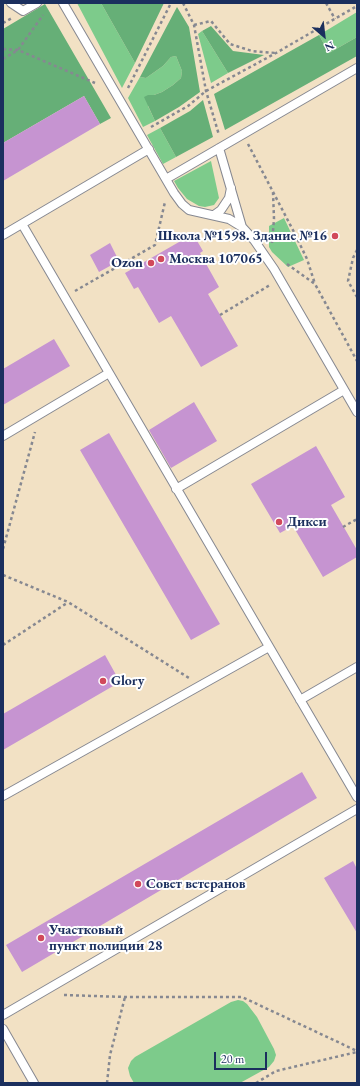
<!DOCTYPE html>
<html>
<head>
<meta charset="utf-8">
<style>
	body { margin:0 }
	#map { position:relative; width:360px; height:1086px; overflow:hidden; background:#f2e1c4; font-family:"EB Garamond",serif }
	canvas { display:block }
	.frame { position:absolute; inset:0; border:4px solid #1b2f5e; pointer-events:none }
	.north { position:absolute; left:304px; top:16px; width:40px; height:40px; -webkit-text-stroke:3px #fff; paint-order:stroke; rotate:152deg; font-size:11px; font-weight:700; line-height:16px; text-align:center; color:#1b2f5e }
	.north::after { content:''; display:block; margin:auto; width:14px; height:18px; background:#1b2f5e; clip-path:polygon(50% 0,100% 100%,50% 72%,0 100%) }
	.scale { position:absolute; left:214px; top:1052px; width:53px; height:18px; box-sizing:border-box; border:2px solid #1b2f5e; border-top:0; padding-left:5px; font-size:12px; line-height:14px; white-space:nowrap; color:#1b2f5e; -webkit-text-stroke:3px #fff; paint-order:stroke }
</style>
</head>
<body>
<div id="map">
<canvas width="360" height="1086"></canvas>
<div class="frame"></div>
<div class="north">N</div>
<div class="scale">20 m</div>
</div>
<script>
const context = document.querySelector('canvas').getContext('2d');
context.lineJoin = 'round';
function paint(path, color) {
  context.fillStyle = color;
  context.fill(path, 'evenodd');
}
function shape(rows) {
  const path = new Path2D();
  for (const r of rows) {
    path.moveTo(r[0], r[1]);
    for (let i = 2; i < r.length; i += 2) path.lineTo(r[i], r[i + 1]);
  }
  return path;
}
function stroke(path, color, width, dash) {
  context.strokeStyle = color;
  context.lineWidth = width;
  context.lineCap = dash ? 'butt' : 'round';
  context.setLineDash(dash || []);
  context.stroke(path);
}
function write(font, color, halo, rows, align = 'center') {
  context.font = font + ' "EB Garamond",serif';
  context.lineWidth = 4;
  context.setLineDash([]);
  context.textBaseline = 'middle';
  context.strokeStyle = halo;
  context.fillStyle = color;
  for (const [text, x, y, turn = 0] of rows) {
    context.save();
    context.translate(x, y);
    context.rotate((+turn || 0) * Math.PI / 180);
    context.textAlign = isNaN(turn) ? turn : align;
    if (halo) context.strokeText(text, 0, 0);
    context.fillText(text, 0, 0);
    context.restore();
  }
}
paint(shape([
	[77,3,101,3,135,63,122,88],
	[357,12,357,37,329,53,319,35],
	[202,31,228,73,211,83,198,34],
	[176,56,182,71,181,78,173,85,162,92,154,95,148,95,148,106,155,121,143,127,128,98,140,77,146,78,163,66,171,57],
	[160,128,176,157,163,164,147,135],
	[211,161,219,198,214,205,205,207,199,206,187,199,178,188,174,181],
	[284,218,304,260,288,267,272,252,269,247,269,226],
	[238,1000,243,1001,247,1004,257,1017,274,1049,276,1055,274,1061,269,1067,240,1083,134,1083,130,1076,128,1068,131,1061,135,1057,231,1002]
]), '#7dcb8b');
paint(shape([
	[101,3,164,3,135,63],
	[45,4,111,118,100,124,84,96,3,143,3,29],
	[177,7,189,27,200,92,179,107,155,121,144,97,148,95,154,95,162,92,173,85,181,78,182,71,176,56,171,57,163,66,146,78,140,77],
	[211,26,233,51,264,55,228,73,202,31],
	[319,35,329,53,357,37,357,56,225,130,214,94],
	[203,100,213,137,176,157,160,128,190,111]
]), '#66af77');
paint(shape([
	[84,96,100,124,3,181,3,143],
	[193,234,203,251,200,253,219,287,208,294,238,346,201,367,171,316,159,323,138,287,134,289,125,273],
	[110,243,119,261,99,272,90,255],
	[54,339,70,366,3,405,3,369],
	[194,402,217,441,171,468,149,430],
	[109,433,220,624,191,640,80,450],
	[316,446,345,497,331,505,357,550,357,557,323,577,293,526,280,533,251,484],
	[105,655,120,682,3,750,3,714],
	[302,772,317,798,22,972,6,945],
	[353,861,357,869,357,933,324,878]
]), '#c694d1');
const service = shape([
	[11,3,23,11,37,3],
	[63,3,174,193,182,204,189,210,229,219,242,227,254,240,274,269,357,412],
	[219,148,242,227],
	[166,179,357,68],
	[214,215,221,210,229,198,231,188],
	[22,224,357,797],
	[3,235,149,149],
	[3,436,109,373],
	[176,489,344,390],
	[300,700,357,667],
	[3,796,269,647],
	[3,1015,357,809],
	[3,1029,34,1083]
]);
stroke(service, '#868891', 10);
stroke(shape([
	[183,3,194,25,206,91,219,135],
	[326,3,335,19],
	[3,23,12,18],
	[194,25,211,21,230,44,252,51,276,53],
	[3,49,18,50,95,83],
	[3,59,18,50,43,15],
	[128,88,171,3],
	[151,127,188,106,206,91,276,53,357,6],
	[248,144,295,234,307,259,315,284],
	[272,243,274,219,273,192],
	[357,250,353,258,348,281,357,297],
	[287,264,315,284,357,361],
	[75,291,155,245,165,202],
	[220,315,270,285],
	[343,527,357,519],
	[3,549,35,432],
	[3,575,68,602,189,678],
	[3,645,67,603],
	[64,995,125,997,242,997,357,1051],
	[107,1083,110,1055,125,997],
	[256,1083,276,1071,357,1052]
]), '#868891', 2.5, [3, 3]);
stroke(service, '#fff', 8);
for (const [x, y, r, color] of [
	[335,236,4,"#d1495b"],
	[161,259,4,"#d1495b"],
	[151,263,4,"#d1495b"],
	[279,522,4,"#d1495b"],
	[103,681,4,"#d1495b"],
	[138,884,4,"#d1495b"],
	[41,938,4,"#d1495b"]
]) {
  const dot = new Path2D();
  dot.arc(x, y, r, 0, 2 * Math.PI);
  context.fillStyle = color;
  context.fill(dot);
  stroke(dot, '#fff', 1.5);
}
write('bold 14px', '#1b2f5e', '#fff', [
	["Школа №1598. Здание №16",327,236,"right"],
	["Москва 107065",169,259],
	["Ozon",143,263,"right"],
	["Дикси",287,522],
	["Glory",111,681],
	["Совет ветеранов",146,884],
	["Участковый",49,930],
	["пункт полиции 28",49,946]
], 'left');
</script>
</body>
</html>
